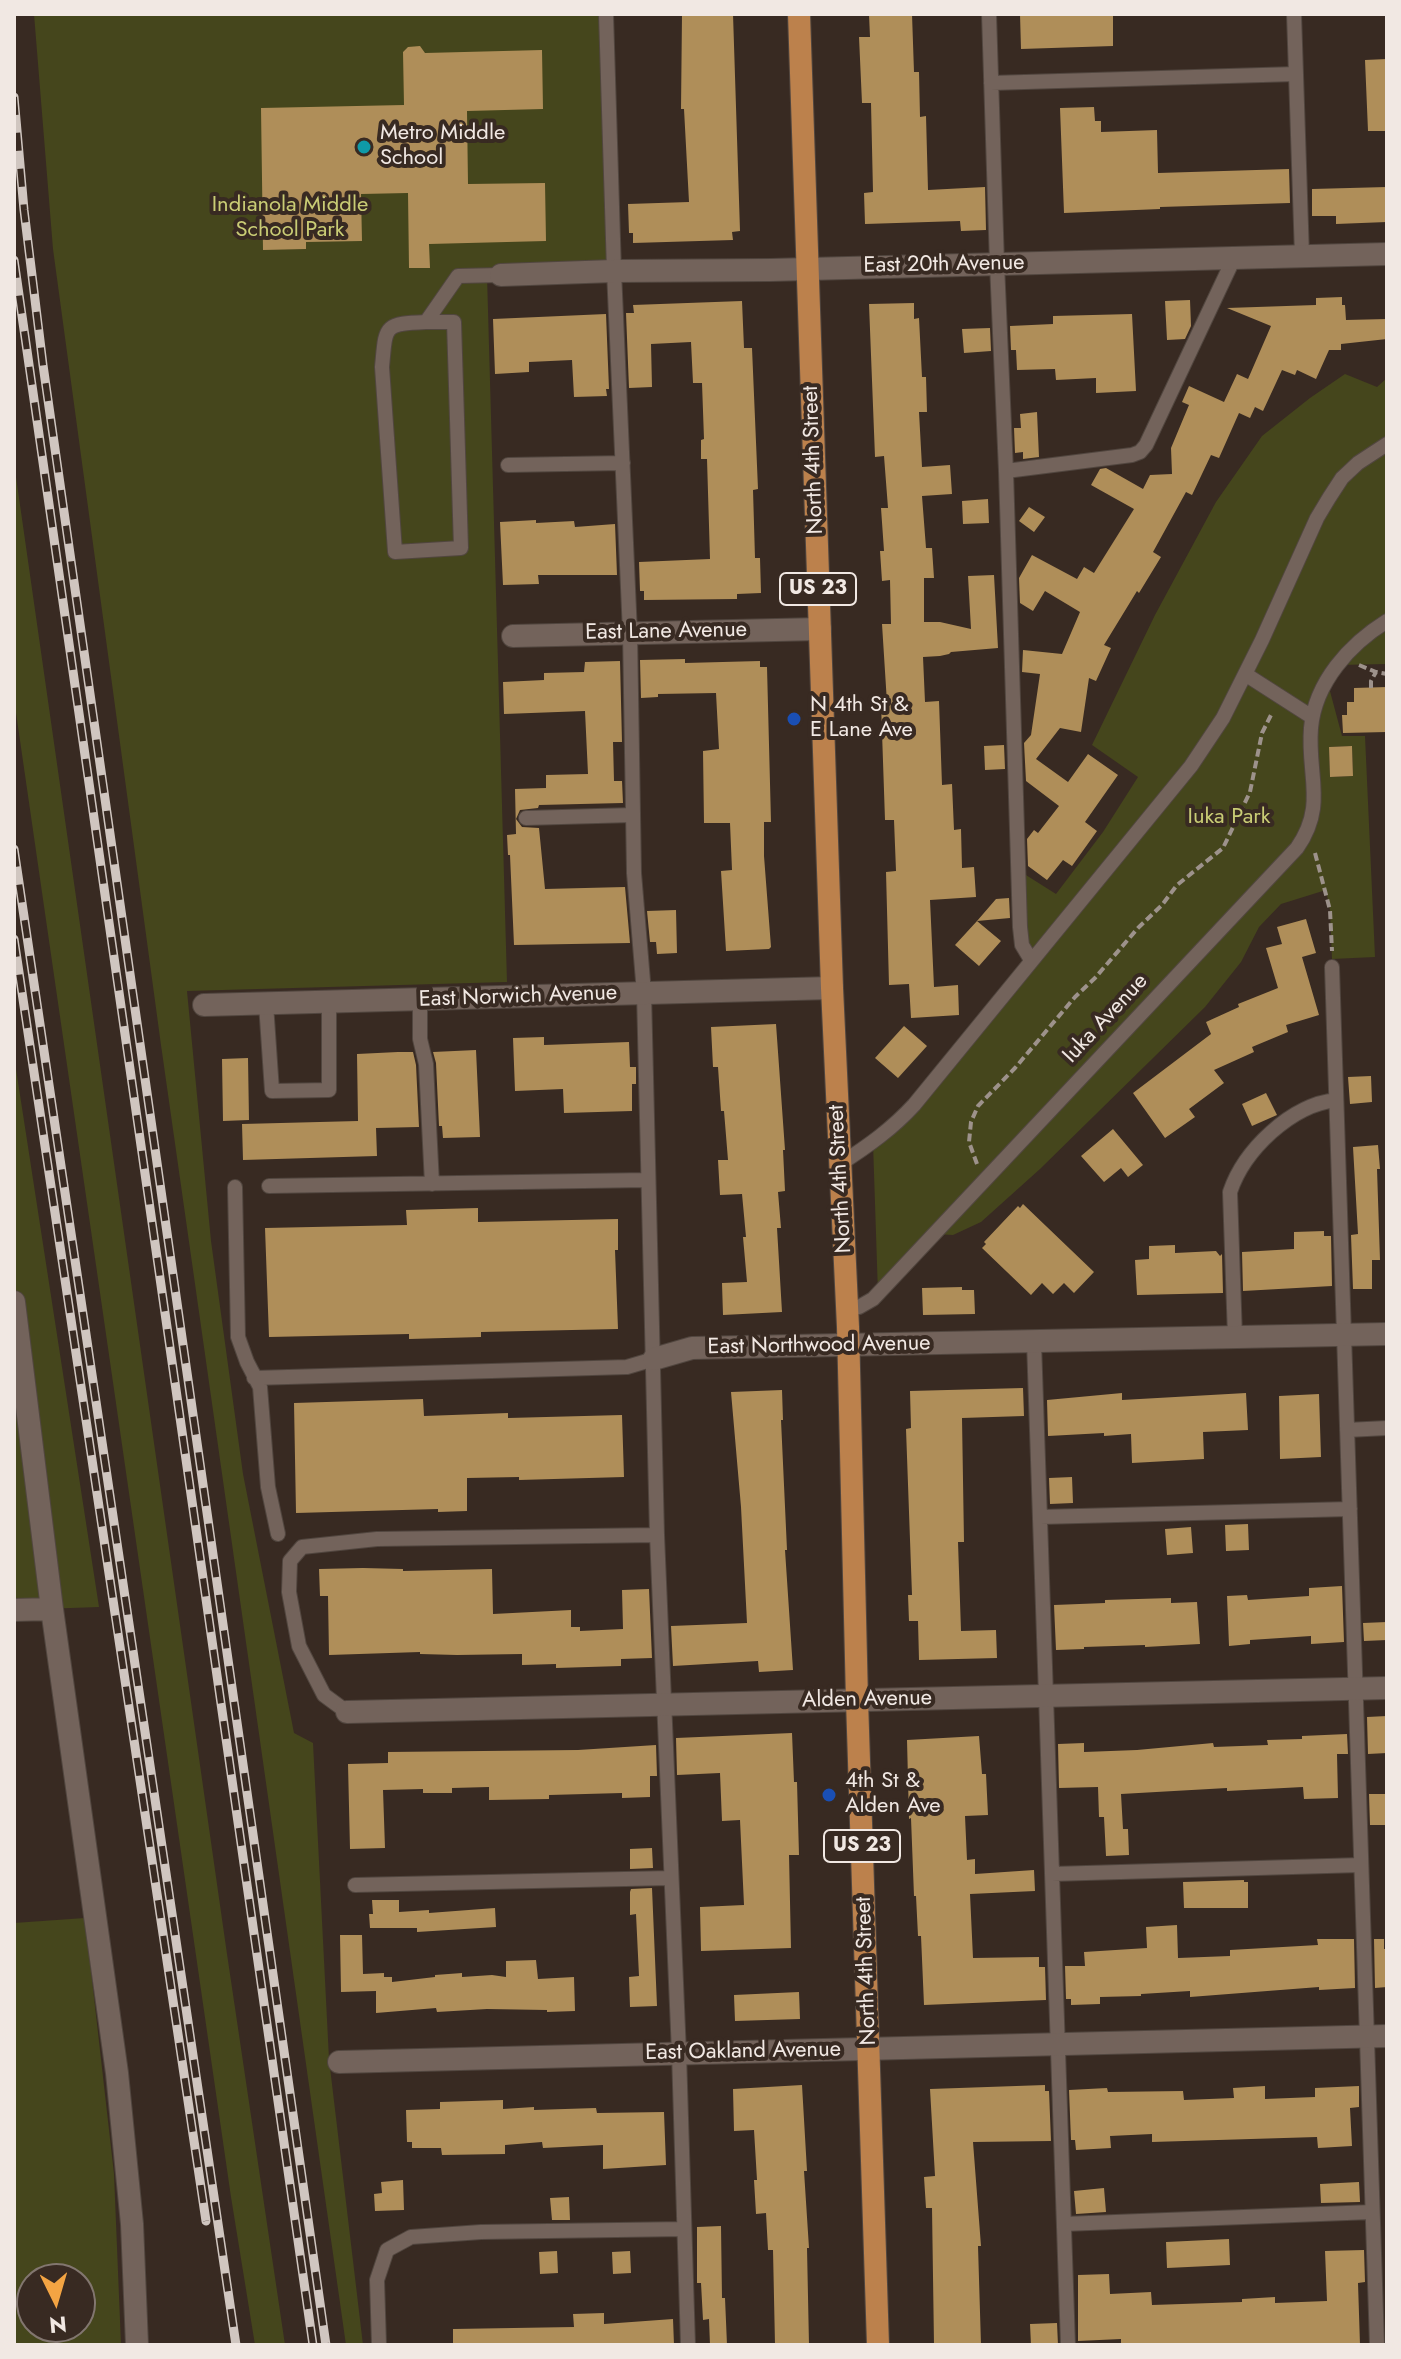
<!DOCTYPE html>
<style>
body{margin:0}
#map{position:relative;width:1401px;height:2359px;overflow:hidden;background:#382a22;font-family:Jost,sans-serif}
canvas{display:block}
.frame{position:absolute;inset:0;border:16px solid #f1e8e3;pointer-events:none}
.north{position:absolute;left:16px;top:2263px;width:80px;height:80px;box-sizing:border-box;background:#382a22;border:2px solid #82766f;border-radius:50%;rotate:175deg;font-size:22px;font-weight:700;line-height:32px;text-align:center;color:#f1e8e3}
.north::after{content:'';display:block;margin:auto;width:28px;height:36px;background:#f3a443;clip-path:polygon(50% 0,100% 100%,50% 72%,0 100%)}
</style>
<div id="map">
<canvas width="1401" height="2359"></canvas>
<div class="frame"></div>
<div class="north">N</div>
</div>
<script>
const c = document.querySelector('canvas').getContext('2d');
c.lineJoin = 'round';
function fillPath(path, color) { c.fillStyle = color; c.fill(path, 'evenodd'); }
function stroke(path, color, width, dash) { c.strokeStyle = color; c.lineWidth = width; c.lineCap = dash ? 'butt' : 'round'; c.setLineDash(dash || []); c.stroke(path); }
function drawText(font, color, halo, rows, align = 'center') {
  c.font = font + ' Jost,sans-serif'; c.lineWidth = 8; c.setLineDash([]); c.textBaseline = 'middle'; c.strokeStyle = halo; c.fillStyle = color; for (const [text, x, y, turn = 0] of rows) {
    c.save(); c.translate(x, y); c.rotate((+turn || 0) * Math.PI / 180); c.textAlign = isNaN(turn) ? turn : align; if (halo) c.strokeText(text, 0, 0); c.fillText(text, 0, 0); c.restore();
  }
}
fillPath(new Path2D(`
 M34,14H604L613,270L487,275L507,982L187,991L211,1241L243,1474L294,1733L313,1743L329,2059L363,2345H346L161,1045L53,249Z
 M1345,374L1377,387L1387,378V664L1337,665L1327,680L1342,736H1365L1375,957L1332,959L1330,910L1326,890L1281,904L1259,927L1241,962L1205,1007L1040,1169L981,1222L953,1235L935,1234L878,1294L873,1143L1031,960L1018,870L1056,894L1103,832L1138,777L1092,745L1155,615L1216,502L1262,436L1310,398ZM1352,746L1353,776L1330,777L1329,747Z
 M14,463L227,1954L285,2345H255L231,2197L14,699Z
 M14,1056L99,1607L14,1610Z
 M85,1918L114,2174L121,2345H14V1923ZM32,2279H80V2327H32Z`), '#45461c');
fillPath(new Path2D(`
 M682,14H733L740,231L732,232L733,240L633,243V233H629L628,204L689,202L684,109H681Z
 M869,14H912L914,72H919L920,117L926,116L928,190L985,187L986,230L961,231L960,221L865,224L864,193L873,192L871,103H862L859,37H870Z
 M1020,14H1113V46L1021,49Z
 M420,46L425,53L542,50L543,109L467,111L468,184L545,183L546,241L429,244L430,268H409L408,193L361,194L362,241L306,242V249L263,250L261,108L404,105L403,52L408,47Z
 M1387,59V131H1368L1365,60Z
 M1094,107L1095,121H1101V132L1157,130L1158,173L1289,169L1290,203L1160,207V209L1064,213L1060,108Z
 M1387,187V222L1336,224V216H1312V189Z
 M1342,297V305H1345L1346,320L1387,319V339L1341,344V350H1329L1316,379L1297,370L1295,375L1282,370L1263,411L1255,407L1250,418L1239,413L1219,458L1211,455L1192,495L1186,492L1153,552L1161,557L1139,593L1137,591L1104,645L1111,648L1096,681L1089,678L1081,732L1060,728L1036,759L1068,782L1088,754L1118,775L1085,822L1097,831L1072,866L1063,860L1047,880L1028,866L1027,839L1034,830L1038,833L1059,806L1026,781L1024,743L1031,735L1040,674L1022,672L1023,650L1062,654L1080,612L1045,591L1033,611L1020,603L1019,578L1032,555L1077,579L1084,567L1094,573L1134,509L1091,485L1100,469L1106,468L1143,489L1150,475L1172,474L1171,448L1189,405L1182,402L1189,386L1224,402L1237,374L1248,379L1271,326L1227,308L1316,305V298Z
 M1190,300L1191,326L1185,339L1167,340L1165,301Z
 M742,301L744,348H752L758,489L753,490L755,558H760L761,593L737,594V599L644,600V591H640L639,562L710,559L707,459H701V440L704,439L702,383H693L691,342L651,344L652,387L629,388L626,313H634L633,305Z
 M914,303V319L919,318L922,377H926L927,412H919L922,467L950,465L952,494L922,496L926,548H932L934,578H924V622H940L971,629L968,576L994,575L998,648L951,652L949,654L940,656L923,657L925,702L939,701L942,785L952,784L954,830L961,829L962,868L974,867L976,897L930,900L934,987L958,985L959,1015L911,1018L909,984L889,985L886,872L896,871L894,820H885L881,703H887L882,624H891L890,580L882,581L880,551H884L881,508H888L884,456L875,457L869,304Z
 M606,314L609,389H606L607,396L574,397L572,360L529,362V372L495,374L493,319Z
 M1132,314L1136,391L1096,393V378L1056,380L1055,369L1017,370L1016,350H1011L1010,326L1053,324V316Z
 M990,328L991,351L964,353L962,329Z
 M1037,412L1039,457L1023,459V452L1015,453L1014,428H1021L1020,414Z
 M988,499L989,523L963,524L962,501Z
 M1029,507L1045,517L1034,532L1019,521Z
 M536,520V523L574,521L575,527L615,524L617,575H538L539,584L503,585L500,522Z
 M685,659V663L760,661V667H767L771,822H764V856L771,947L769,949L726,951L721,871L732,870L730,823H704L703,751L719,749L716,693L658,694V697L641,698L640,660Z
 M620,661L622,742H613L614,781H622L623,803L539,805L538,808L520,810L516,819L522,827L539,828L545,889L625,887L630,943L514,945L510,855H508L507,835L516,834L515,789L546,788V775L588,774L585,711L504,714L503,682L544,680V673L584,672L585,662Z
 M1387,687V732L1343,733L1342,715H1347V702H1354V688Z
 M1004,745L1005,769L985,770L984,746Z
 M1352,746L1353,776L1330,777L1329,747Z
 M1009,898L1010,918L977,921L996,899Z
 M676,910L677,953L657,954L656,942H650L647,911Z
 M1306,919L1316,953L1302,957L1319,1015L1286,1025L1288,1032L1252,1047L1254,1052L1214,1070L1224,1083L1189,1109L1195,1117L1165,1138L1133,1093L1211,1034L1206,1022L1239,1007L1238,1004L1278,988L1266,948L1282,944L1277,927Z
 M977,921L1001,941L979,966L955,945Z
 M776,1024L785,1150H783L785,1191L778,1192L781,1228H777L782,1312L723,1315L722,1283L747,1282L743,1237H746L742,1194L720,1195L718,1160H728L724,1111H721L718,1067H713L711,1027Z
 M904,1026L927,1046L898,1078L875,1058Z
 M544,1037V1045L629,1042L630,1067H636V1084H632V1111L564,1113L563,1089L515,1091L513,1038Z
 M476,1050L480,1137L443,1138L442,1126H439L436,1063L433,1052Z
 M398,1052H413L416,1065L419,1127L376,1128L377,1156L243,1160L242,1124L358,1121L357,1054Z
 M248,1058L249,1120L223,1121L222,1059Z
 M1371,1076L1372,1102L1350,1104L1348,1077Z
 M1266,1093L1277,1115L1252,1126L1242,1104Z
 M1113,1129L1143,1165L1128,1177L1121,1168L1104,1182L1081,1156Z
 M1378,1145L1380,1169H1377L1380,1260H1372V1289H1353L1351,1235L1358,1234L1353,1147Z
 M1023,1204L1094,1272L1074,1293L1064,1283L1053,1294L1042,1283L1031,1295L982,1248L986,1244L984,1242L1018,1206L1020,1208Z
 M478,1208V1222L618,1219V1250H615L618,1329L481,1332V1337L409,1339V1334L269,1337L265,1228L407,1225L406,1210Z
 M1324,1231V1236H1331L1332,1286L1243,1291L1242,1252L1294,1249V1232Z
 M1175,1245V1253L1216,1251L1220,1256L1222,1254L1223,1293L1137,1295L1135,1260L1149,1259V1246Z
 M962,1287V1290H974L975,1314L923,1315L922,1288Z
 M1023,1388L1024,1416L962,1418L964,1542H958L961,1631L996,1630L997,1658L919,1660L918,1621H909L908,1595H912L906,1429L911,1428L910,1391Z
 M782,1390L783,1420H781L787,1550H785L793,1670L759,1672L758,1661L673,1666L671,1626L747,1623L741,1507L731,1392Z
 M1122,1393V1400L1246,1393L1248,1430L1203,1432L1204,1459L1132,1463L1131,1434L1104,1436V1433L1048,1436L1047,1400Z
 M1319,1394L1321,1457L1280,1459L1279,1396Z
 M423,1399L424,1416L508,1413V1418L622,1415L624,1477L519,1480V1477L467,1478V1511L438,1512V1509L296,1513L294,1403Z
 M1072,1477L1073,1503L1050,1504L1049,1478Z
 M1248,1524L1249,1550L1226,1551L1225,1525Z
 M1191,1527L1193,1553L1167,1555L1165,1529Z
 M363,1568L403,1569V1571L492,1569L493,1614L571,1610V1627H580V1631L623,1629L622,1590L649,1589L652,1658L621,1659V1666L556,1668V1664L522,1665V1654L457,1655L420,1654V1652L329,1655L328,1596H320L319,1569Z
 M1342,1586L1344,1642L1311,1644V1636L1250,1640V1644L1229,1646L1227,1596L1247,1595L1248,1600L1309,1596V1588Z
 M1171,1598V1603L1197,1602L1200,1644L1145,1647V1645L1084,1647V1649L1056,1650L1054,1605L1105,1603V1600Z
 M1387,1622V1640L1364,1641L1363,1623Z
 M1387,1716V1753L1368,1754L1367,1717Z
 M792,1733L794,1782H797L799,1855H789L791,1948L701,1951L700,1907L744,1905L740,1820L722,1821L720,1773L677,1775L676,1738Z
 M1347,1734L1348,1754H1337L1338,1798L1304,1799L1303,1787L1227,1791V1788L1121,1794L1123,1829H1128L1129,1855L1106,1856L1104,1817H1099L1098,1787L1059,1788L1058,1744L1084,1743V1752L1137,1750L1213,1743L1214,1747L1268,1745L1267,1740L1302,1739V1736Z
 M979,1736L982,1774H986L988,1815L965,1816L967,1860L975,1859V1874L1034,1870L1035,1891L970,1894L973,1958L1039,1957V1967H1045L1046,2000L924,2005L921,1936H918L916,1896H914L911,1818L909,1819L907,1740Z
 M656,1745L657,1776H650V1797L622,1798V1793L549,1795V1799L489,1800V1787L452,1788V1793H423V1789L383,1790L385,1848L350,1849L348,1764L388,1763V1752L578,1750Z
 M1369,1794H1387V1825H1370Z
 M652,1848L653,1868L630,1869V1849Z
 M1244,1880V1882H1248V1908H1184L1183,1882Z
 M652,1888L657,2006L630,2007L629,1977L639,1976L636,1914L630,1915V1892L631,1889Z
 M372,1900H399V1912L429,1910V1913L495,1908L496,1927L417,1932V1928H370L369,1914H373Z
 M1177,1925L1178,1958L1230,1956V1950L1318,1945L1317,1939H1354L1355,1988L1319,1990V1987L1190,1997V1991L1141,1994V1996L1100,1997V2004L1071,2005V1999H1066L1065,1966H1085L1084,1952L1147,1948L1146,1927Z
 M340,1935H362L363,1974L384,1973V1977H392V1982L435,1977V1975L462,1973V1977L492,1975L506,1977V1961L536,1960L538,1979L574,1977L575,2011L547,2012V2010L487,2009L437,2012L436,2008L376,2013V1991L341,1992Z
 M1374,1939H1384V1949H1387V1987L1375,1988Z
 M799,1992L800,2019L735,2021L734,1995Z
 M802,2085L807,2171H804L809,2248H807L809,2345H775L773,2250H768L766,2213L756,2214L754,2180H757L754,2130L734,2131L733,2089Z
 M1045,2085V2091H1049L1051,2141L973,2142L981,2246H978L981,2345H934L932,2208H926L924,2177L935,2176L930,2089Z
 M1265,2086V2099L1315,2097V2088L1359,2086V2107L1350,2108L1352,2146L1318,2148L1317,2137L1152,2142V2134L1110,2136L1111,2148L1076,2150L1075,2140H1071L1069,2090L1107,2088L1108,2092L1183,2091L1184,2100L1234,2098L1233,2088Z
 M503,2100V2109L534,2107V2110L596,2108L597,2113L664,2112L666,2165L603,2169V2145L543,2148L542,2142L505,2145V2154L442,2155L441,2148H412V2142H407L406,2110L440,2109V2102Z
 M403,2180L404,2210L375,2211L374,2194L382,2193L381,2182Z
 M1359,2182L1360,2202L1321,2203L1320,2184Z
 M1104,2188L1106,2212L1076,2214L1074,2191Z
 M569,2197L570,2220H552L550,2198Z
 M721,2226L722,2298H725L727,2345H710L709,2319L703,2320L701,2283H697V2227Z
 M1229,2239L1230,2265L1167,2268L1166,2242Z
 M1364,2250L1365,2282L1358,2283L1360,2345H1121V2339L1078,2341V2275L1109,2274L1110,2294L1151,2292L1152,2305L1242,2302V2299L1275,2297V2303L1327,2301L1325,2251Z
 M557,2251L558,2273L540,2274L539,2252Z
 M630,2251L631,2273L613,2274L612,2252Z
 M604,2313V2324L673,2319L674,2345H453V2329L574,2327L573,2314Z
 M1057,2323L1058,2345H1031L1030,2324Z`), '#af8e59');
const service = new Path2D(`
 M606,14L614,271L630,633L634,873L644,993L657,1535L679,2053L688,2345
 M989,14L997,264L1006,471L1020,927L1022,945L1031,960
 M1294,14L1302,256
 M991,83L1296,74
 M426,322H454L461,548L395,552L382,367C386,325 383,324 426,322L458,276L501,275
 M508,465L623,463
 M1006,471L1132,455L1140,452L1146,445L1234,258
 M1245,674L1312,717
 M526,818L633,815
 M1332,967L1377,2345
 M420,999V1039L426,1064L432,1184
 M266,1004L272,1091L329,1090V1002
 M840,1164C868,1146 892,1129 914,1105L1191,766L1223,718L1262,640L1317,518L1329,498L1342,478L1358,463L1387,444
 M269,1186L647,1180
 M235,1187L238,1337L247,1362L260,1387L268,1487L278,1534
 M848,1308L859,1307L873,1299L1297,848C1327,805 1307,775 1311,728C1315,682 1350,644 1387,621
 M1235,1337L1230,1192C1244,1150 1291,1105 1336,1100
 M1034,1342L1068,2345
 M254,1378L627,1367L654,1359
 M1347,1430L1387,1428
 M1040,1517L1350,1509
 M347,1712L324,1695L299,1646L289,1592L290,1561L302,1547L377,1539L657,1535
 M1052,1874L1361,1865
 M355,1885L670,1878
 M1064,2224L1372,2212
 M379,2345L377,2280L387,2250L411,2237L481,2232L684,2229`);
const minor = new Path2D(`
 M501,275L614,271L770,270L1387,254
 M513,636L820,629
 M204,1005L832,988
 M14,1302L52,1609L117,2073L132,2224L137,2345
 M654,1359L692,1348L1387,1334
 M14,1610L52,1609
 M347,1712L1387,1688
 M339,2062L1387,2036`);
const primary = new Path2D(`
 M799,14L832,988L848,1327L857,1700L878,2345`);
stroke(service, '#51463f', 16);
stroke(minor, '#51463f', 24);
stroke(primary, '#51463f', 24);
stroke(new Path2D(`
 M1359,665L1376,672L1387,674
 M1371,688V681L1376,672
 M1315,853L1330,910L1332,951
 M977,1164L969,1142L971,1122L978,1106L1015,1068L1075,997L1095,978L1138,928L1162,905L1177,885L1223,848L1250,792L1262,733L1272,713`), '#9d928b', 4, [8, 4]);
stroke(service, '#73635b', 14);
stroke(minor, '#73635b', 22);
stroke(primary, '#bc814c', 22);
const rail = new Path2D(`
 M14,97L24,210L43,365L326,2345
 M14,260L313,2345
 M14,849L236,2345
 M14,939L206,2221`);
stroke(rail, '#d0c6c0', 9);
stroke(rail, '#382a22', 6, [18]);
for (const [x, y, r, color] of [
 [364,147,8,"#0f9aa8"],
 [794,719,8,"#1a4fb4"],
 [829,1795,8,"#1a4fb4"]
]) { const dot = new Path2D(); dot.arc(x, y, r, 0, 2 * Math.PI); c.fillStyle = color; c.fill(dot); stroke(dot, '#382a22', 3); }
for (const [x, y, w] of [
 [818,589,76],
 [862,1846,76]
]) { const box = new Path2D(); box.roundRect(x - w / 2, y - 16, w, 32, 6); c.fillStyle = '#382a22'; c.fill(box); stroke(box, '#f1e8e3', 2); }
drawText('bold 20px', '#f1e8e3', null, [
 ["US 23",818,589],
 ["US 23",862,1846]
]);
drawText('22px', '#f1e8e3', '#382a22', [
 ["Metro Middle",380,134],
 ["School",380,159],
 ["N 4th St &",810,706],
 ["E Lane Ave",810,731],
 ["4th St &",845,1782],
 ["Alden Ave",845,1807]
], 'left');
drawText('22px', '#c9cc75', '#382a22', [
 ["Indianola Middle",290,206],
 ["School Park",290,231],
 ["Iuka Park",1229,818]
]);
drawText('22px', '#f1e8e3', '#382a22', [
 ["East 20th Avenue",944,265,-1],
 ["North 4th Street",814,460,-92],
 ["East Lane Avenue",666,632,-1],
 ["East Norwich Avenue",518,997,-2],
 ["Iuka Avenue",1106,1019,-47],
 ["North 4th Street",841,1179,-93],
 ["East Northwood Avenue",819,1346,-1],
 ["Alden Avenue",867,1700,-1],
 ["North 4th Street",867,1971,-92],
 ["East Oakland Avenue",743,2052,-1]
]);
</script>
